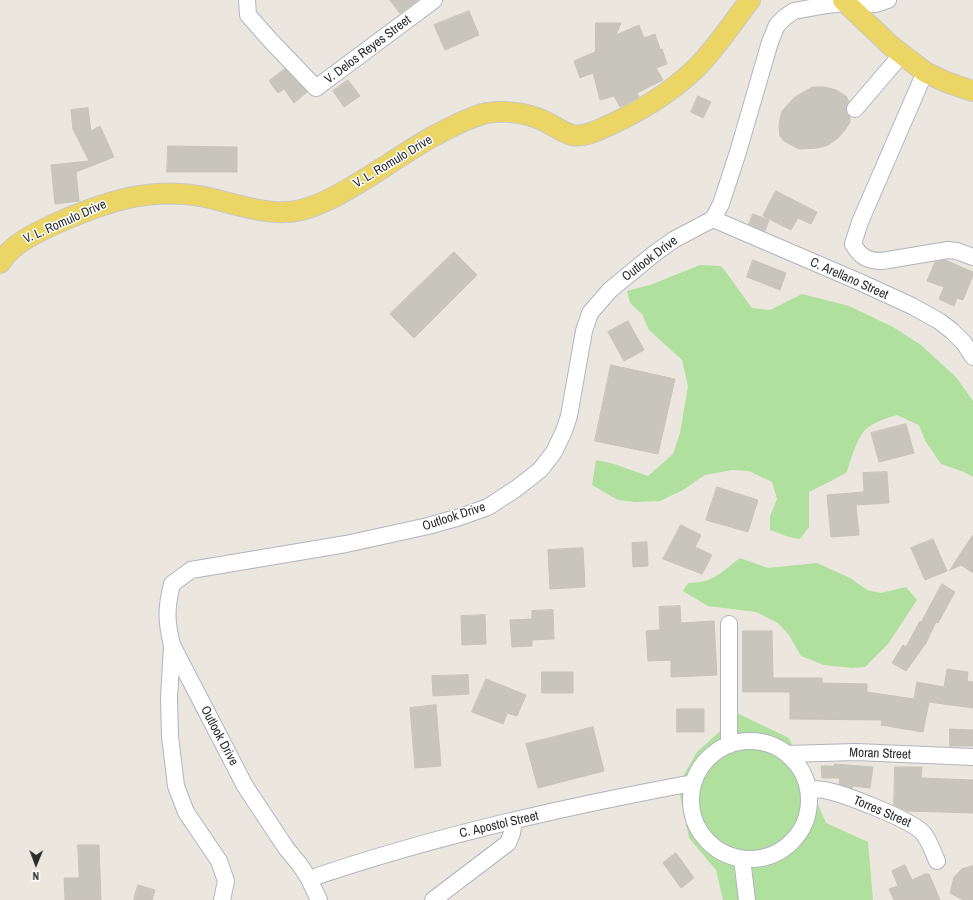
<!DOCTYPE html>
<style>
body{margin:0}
#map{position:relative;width:973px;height:900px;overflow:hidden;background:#ece7de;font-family:"Archivo Narrow",sans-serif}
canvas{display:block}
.north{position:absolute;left:16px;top:844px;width:40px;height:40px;-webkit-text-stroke:3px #fff;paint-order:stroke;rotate:181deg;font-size:11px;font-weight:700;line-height:16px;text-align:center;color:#2b2b2b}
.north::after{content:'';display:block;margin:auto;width:14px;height:18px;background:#2b2b2b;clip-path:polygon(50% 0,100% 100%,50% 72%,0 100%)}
</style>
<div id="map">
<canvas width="973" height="900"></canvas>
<div class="north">N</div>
</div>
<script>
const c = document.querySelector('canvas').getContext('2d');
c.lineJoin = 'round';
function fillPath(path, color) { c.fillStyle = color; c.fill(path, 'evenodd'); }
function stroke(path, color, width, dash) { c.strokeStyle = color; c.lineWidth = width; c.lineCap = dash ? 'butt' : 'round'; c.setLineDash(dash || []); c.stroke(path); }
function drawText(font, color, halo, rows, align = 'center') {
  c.font = font + ' "Archivo Narrow",sans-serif'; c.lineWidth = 3; c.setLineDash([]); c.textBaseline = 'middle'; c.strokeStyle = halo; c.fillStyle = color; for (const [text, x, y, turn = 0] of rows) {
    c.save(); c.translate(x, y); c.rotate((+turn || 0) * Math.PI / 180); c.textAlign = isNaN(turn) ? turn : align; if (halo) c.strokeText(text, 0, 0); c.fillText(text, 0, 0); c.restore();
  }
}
fillPath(new Path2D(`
 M700,265L721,266C732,279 741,294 752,308L770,310L802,294L849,306L893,327L921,345L956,377L973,401V477L964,472L941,464L926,442L919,425L897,415C888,417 873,423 866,429C858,436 850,461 847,472L833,480L809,492V527L800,539L789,537L770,530V516L777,499L772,482L749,471L732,470L705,475L683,490L660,501L635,502L618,500L592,485L596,460L614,464L648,476L673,454L680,433L688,386L682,360L649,330L642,314L630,303L627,291L650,285Z
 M740,558L768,568L817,563L850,578L867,590L881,593L906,587L917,600L888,644L865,667L852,668L824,665L801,656L789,635L778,623L756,612L708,606L683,591L688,583C714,583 721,572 740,558Z
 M739,714L789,738L826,823L868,842L873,900H723L716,870L689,838L678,785L697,752Z`), '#afe09d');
const building = new Path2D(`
 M390,0H418L400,13Z
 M469,11L479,35L445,50L434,25Z
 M596,23H621L616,35L639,25L644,38L655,34L660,49H662L667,64L656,68L663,80L637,93L639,97L620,107L614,96L600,100L593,73L580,78L574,61L595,52Z
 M285,69L307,92L294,103L284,89L278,93L269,81Z
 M348,80L360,96L344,107L333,91Z
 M813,87H825L836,90L846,96L849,102L846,108V113L850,117V122L845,130L838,138L828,145L818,148L799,149L784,141L780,136L779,127L780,119L782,111L795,97Z
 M698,96L711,102L703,118L691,112Z
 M88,108L91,131L100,126L114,157L76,172L79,201L55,204L51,165L89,161L73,129L71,110Z
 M168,146L237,147V172H167Z
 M776,191L817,212L811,224L798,218L791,230L763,216Z
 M753,214L769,220L765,231L749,224Z
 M454,252L477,275L414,338L390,314Z
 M753,260L786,273L780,290L747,277Z
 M945,260L973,272V275L963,300L957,298L954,306L939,299L944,287L927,281L935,262Z
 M628,321L644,350L624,361L608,332Z
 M611,365L675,379L658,454L595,441Z
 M906,424L914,453L879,462L871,433Z
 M887,472L889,503L856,505L859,535L831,537L827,495L864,492L863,473Z
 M717,487L758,500L748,532L706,520Z
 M681,525L701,535L695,547L712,555L702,574L663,559Z
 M973,535V573L961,565L950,570Z
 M933,539L947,571L925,580L911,548Z
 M647,542L648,566L633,567L632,543Z
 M583,548L585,587L550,589L548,550Z
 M942,584L955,592L938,623L936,622L926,643L906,671L892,663L903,645L906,647L920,621L921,622Z
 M680,606L681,623L714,621L717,675L671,677V660L648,661L646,631L660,630L659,607Z
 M553,610L554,639L532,640V646L512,647L510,620L532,619V611Z
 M485,615L486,644L462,645L461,616Z
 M743,631H772L773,678H822V683L867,684V692L914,699L917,682L944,687L947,669L968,672L967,681L973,682V708L929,702L923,732L881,725L882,720L790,719V692H743Z
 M542,672H573V693H542Z
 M468,675L469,694L433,696L432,676Z
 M486,679L526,695L517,716L507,713L503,724L472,712Z
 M436,705L441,766L415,768L410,708Z
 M677,709H704V732H677Z
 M593,727L604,771L538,788L526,744Z
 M950,729L973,730V746H950Z
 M835,764L873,767L870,788L853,786L852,789L839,784L840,778H822L821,766H834Z
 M895,767H922L921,778L973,780V813L907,811L894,805Z
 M78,845H99L101,900H65L64,878H79Z
 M676,853L694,878L681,888L663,863Z
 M905,865L912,880L925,874H929L940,900H894L889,889L898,886L892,871Z
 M973,866V900H963L950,893L954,877L962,869Z
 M138,885L155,890L152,900H134Z`);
fillPath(building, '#c8c5bc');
stroke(building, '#c8c3b8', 1);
const minor = new Path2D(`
 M247,0L248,15L271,41L316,88L434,0
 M925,72L860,222L853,244C860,257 868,261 882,261L948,250L957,251L973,257
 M855,109L902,54
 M713,219L862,283L912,306L939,321L952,331L964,343L973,357
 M729,624V745
 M172,646L169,698L170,736L176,786L186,812L219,861L226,881L222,900
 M691 800a59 59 0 1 1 118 0a59 59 0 1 1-118 0Z
 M787,754L856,752L973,757
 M808,789C813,789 819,789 824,790C842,793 912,820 923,833C929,840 933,852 937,861
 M742,859L747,900
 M309,879C434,836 563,807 693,783
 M319,900L309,879L300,865L286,848L245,786L172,645C166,621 166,608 172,584L191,570L346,544L428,526L460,517L488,507L517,488L540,470L554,452L564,431L569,416L584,331L590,313L610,290L655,253L675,239L713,219L721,204L738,152L770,42L777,25L785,17L794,11L827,5L845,3L876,4L888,0
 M433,900L508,843L512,833L514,821`);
const major = new Path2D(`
 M843,0L890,45L925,72L946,82L973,91
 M0,263C13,243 34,234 55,224C102,203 147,187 200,196C232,202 269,218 301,210C325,204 349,189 370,176C403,155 437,131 474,117C492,109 518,111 537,118C549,122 559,131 572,135C585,138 600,129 612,124C646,108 678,88 703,61C720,42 735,20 750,0`);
stroke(minor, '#b1b3be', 18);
stroke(major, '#c8c8c8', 22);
stroke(minor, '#fff', 16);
stroke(major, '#ebd665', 20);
drawText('13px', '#2b2b2b', '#fff', [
 ["V. Delos Reyes Street",368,50,-37],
 ["V. L. Romulo Drive",393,162,-31],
 ["V. L. Romulo Drive",65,222,-24],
 ["Outlook Drive",650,259,-37],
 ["C. Arellano Street",849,279,24],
 ["Outlook Drive",454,517,-18],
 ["Outlook Drive",219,736,62],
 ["Moran Street",880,754,2],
 ["Torres Street",882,812,23],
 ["C. Apostol Street",499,825,-13]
]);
</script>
